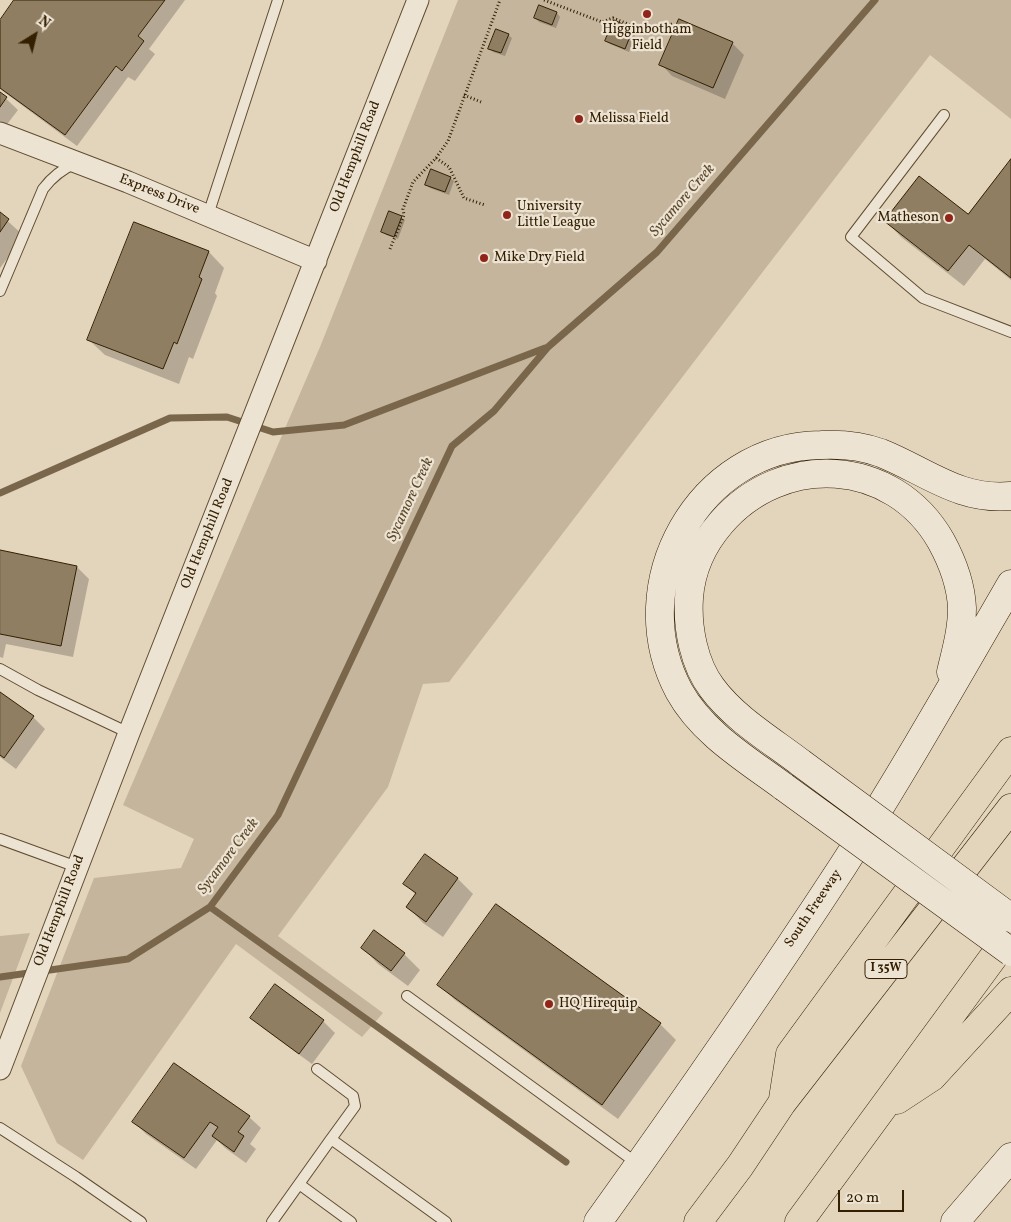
<!DOCTYPE html>
<style>
body{margin:0}
#map{position:relative;width:1011px;height:1222px;overflow:hidden;background:#e3d4bc;font-family:Vollkorn,serif}
canvas{display:block}
.north{position:absolute;left:10px;top:10px;width:50px;height:50px;-webkit-text-stroke:4px #ede3d3;paint-order:stroke;rotate:36deg;font-size:14px;font-weight:700;line-height:20px;text-align:center;color:#342001}
.north::after{content:'';display:block;margin:auto;width:18px;height:22px;background:#342001;clip-path:polygon(50% 0,100% 100%,50% 72%,0 100%)}
.scale{position:absolute;left:838px;top:1190px;width:66px;height:22px;box-sizing:border-box;border:2px solid #342001;border-top:0;padding-left:6px;font-size:15px;line-height:18px;white-space:nowrap;color:#342001;-webkit-text-stroke:4px #ede3d3;paint-order:stroke}
</style>
<div id="map">
<canvas width="1011" height="1222"></canvas>
<div class="north">N</div>
<div class="scale">20 m</div>
</div>
<script>
const c = document.querySelector('canvas').getContext('2d');
c.lineJoin = 'round';
function fillPath(path, color) { c.fillStyle = color; c.fill(path, 'evenodd'); }
function stroke(path, color, width, dash) { c.strokeStyle = color; c.lineWidth = width; c.lineCap = dash ? 'butt' : 'round'; c.setLineDash(dash || []); c.stroke(path); }
function drawText(font, color, halo, rows, align = 'center') {
  c.font = font + ' Vollkorn,serif'; c.lineWidth = 4.5; c.setLineDash([]); c.textBaseline = 'middle'; c.strokeStyle = halo; c.fillStyle = color; for (const [text, x, y, turn = 0] of rows) {
    c.save(); c.translate(x, y); c.rotate((+turn || 0) * Math.PI / 180); c.textAlign = isNaN(turn) ? turn : align; if (halo) c.strokeText(text, 0, 0); c.fillText(text, 0, 0); c.restore();
  }
}
fillPath(new Path2D(`
 M458,0H1011V119L930,55L768,265L449,682L423,684L388,787L278,936L383,1013L362,1037L236,944L83,1160L57,1143L21,1066L94,878L181,868L194,839L123,805L320,347Z
 M30,933L0,1013V936Z`), '#c5b59c');
fillPath(new Path2D(`
 M16,0H185L149,49L155,54L135,81L128,77L77,146L0,89V22Z
 M557,13L560,17L556,28L539,22L535,18Z
 M679,20L732,43L744,55L725,99L672,76L661,64Z
 M633,30L636,33L629,52L610,44L606,41Z
 M508,35L512,38L505,56L493,52L490,48Z
 M0,93L18,110L5,127L0,123Z
 M1011,161V280L985,259L964,286L901,237L886,221L968,216Z
 M450,178L454,181L449,195L430,188L427,185Z
 M0,214L24,236L0,268Z
 M401,217L405,220L398,239L386,235L382,231Z
 M134,223L209,252L224,268L215,293L217,296L193,359L189,357L179,384L105,355L89,340Z
 M0,552L77,567L89,579L73,657L6,644L3,658L0,657Z
 M0,693L33,717L45,729L16,769L0,757Z
 M457,878L473,894L443,937L423,923L408,907L416,895L405,884Z
 M363,948L404,954L420,970L408,986L378,964Z
 M439,985L660,1024L676,1040L618,1119L455,1000Z
 M252,1018L323,1021L335,1033L312,1064L264,1029Z
 M249,1117L261,1128L250,1144L256,1149L246,1163L225,1148L217,1140L196,1169L146,1134L134,1122Z`), '#0003');
stroke(new Path2D(`
 M0,493L170,418L227,417L273,432L344,425L545,348
 M210,907L566,1162
 M0,977L128,959L210,907L278,815L452,446L494,411L548,347L657,252L875,0`), '#7a674b', 7);
const building = new Path2D(`
 M14,0H165L138,36L144,41L122,71L116,66L65,135L0,88V20Z
 M539,5L557,12L552,25L534,18Z
 M679,19L733,42L713,88L659,65Z
 M614,20L633,29L625,49L605,41Z
 M496,29L509,34L501,53L488,49Z
 M0,92L7,97L0,107Z
 M1011,159V278L969,245L948,271L884,221L919,176L968,214Z
 M431,169L451,177L445,192L425,185Z
 M389,211L402,216L394,237L381,232Z
 M0,212L9,219L0,232Z
 M134,222L209,251L199,277L202,279L177,344L174,342L163,369L87,340Z
 M0,550L77,566L61,646L0,634Z
 M0,692L34,716L4,758L0,755Z
 M425,854L458,878L426,922L406,907L416,893L403,884Z
 M496,904L661,1023L602,1105L437,985Z
 M374,930L405,953L391,971L361,948Z
 M275,984L324,1020L299,1054L250,1018Z
 M174,1063L250,1116L238,1132L244,1136L234,1152L212,1136L218,1127L210,1122L184,1158L132,1122Z`);
fillPath(building, '#8f7e62');
stroke(building, '#342001', 1);
const lane = new Path2D(`
 M944,115L851,237L923,298L1011,332
 M208,215L278,0
 M0,291L43,189C52,177 62,169 76,163
 M0,669L38,690L129,733
 M0,839L77,867
 M407,996L638,1164
 M317,1069L353,1096L355,1106L331,1139
 M0,1128L76,1177L141,1222
 M299,1184L351,1222
 M272,1222L331,1139L446,1222`);
const street = new Path2D(`
 M0,133L128,182L316,261
 M0,1069L129,733L418,0`);
const secondary = new Path2D(`
 M801,763C771,740 735,719 712,688C694,664 687,628 689,598C691,570 702,545 721,523C782,452 893,457 941,541C952,561 961,585 962,608C962,630 956,651 951,672
 M784,787C746,759 702,733 679,691C622,584 699,446 821,445C841,444 862,446 881,453C926,471 959,501 1011,496
 M598,1222C682,1105 764,987 843,866C902,774 956,679 1011,584
 M955,1222L1011,1157`);
const highway = new Path2D(`
 M783,1099L790,1054L1011,751
 M897,1100L932,1077L1011,991
 M698,1222L740,1166L782,1103L1011,808
 M799,1222L1011,933`);
stroke(lane, '#604d30', 12);
stroke(street, '#604d30', 23);
stroke(secondary, '#342001', 29);
stroke(highway, '#342001', 29);
stroke(new Path2D(`
 M544,0L602,22L613,18L650,33L672,24
 M464,95L481,102
 M436,158L449,167L464,198L485,205
 M390,249L404,215L403,209L413,182L436,158L448,141L500,0`), '#342001', 3, [1, 2.5]);
stroke(lane, '#ede3d3', 10);
stroke(street, '#ede3d3', 21);
stroke(secondary, '#ede3d3', 28);
stroke(highway, '#e3d4bc', 28);
const secondaryBridge = new Path2D(`
 M801,763L1011,918
 M784,787L1011,952`);
stroke(secondaryBridge, '#342001', 29, []);
stroke(secondaryBridge, '#ede3d3', 28);
for (const [x, y, r, color] of [
 [647,14,5,"#8f2418"],
 [579,119,5,"#8f2418"],
 [507,215,5,"#8f2418"],
 [949,218,5,"#8f2418"],
 [484,258,5,"#8f2418"],
 [549,1004,5,"#8f2418"]
]) { const dot = new Path2D(); dot.arc(x, y, r, 0, 2 * Math.PI); c.fillStyle = color; c.fill(dot); stroke(dot, '#ede3d3', 2); }
for (const [x, y, w] of [
 [886,969,42]
]) { const box = new Path2D(); box.roundRect(x - w / 2, y - 9.5, w, 19, 4); c.fillStyle = '#ede3d3'; c.fill(box); stroke(box, '#342001', 1); }
drawText('bold 12px', '#342001', null, [
 ["I 35W",886,969]
]);
drawText('14px', '#342001', '#ede3d3', [
 ["Higginbotham",647,30,"center"],
 ["Field",647,46,"center"],
 ["Melissa Field",589,119],
 ["University",517,207],
 ["Little League",517,223],
 ["Matheson",939,218,"right"],
 ["Mike Dry Field",494,258],
 ["HQ Hirequip",559,1004]
], 'left');
drawText('14px', '#342001', '#ede3d3', [
 ["Old Hemphill Road",356,157,-69],
 ["Express Drive",159,195,22],
 ["Old Hemphill Road",208,534,-68],
 ["South Freeway",814,909,-56],
 ["Old Hemphill Road",60,911,-69]
]);
drawText('italic 15px', '#5d4a2c', '#ede3d3', [
 ["Sycamore Creek",683,201,-49],
 ["Sycamore Creek",411,500,-65],
 ["Sycamore Creek",229,857,-53]
]);
</script>
